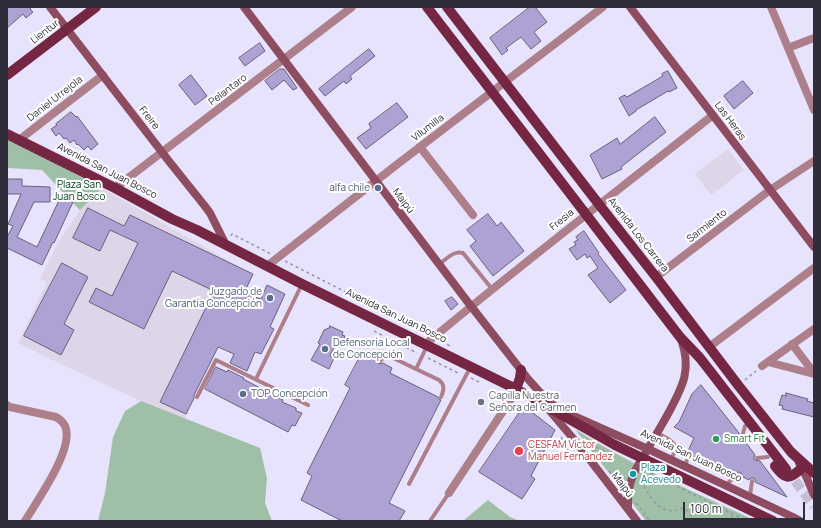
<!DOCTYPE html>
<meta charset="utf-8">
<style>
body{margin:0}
#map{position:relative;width:821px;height:528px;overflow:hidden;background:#e8e3fc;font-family:Manrope,sans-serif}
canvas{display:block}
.frame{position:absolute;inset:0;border:8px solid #2f2d39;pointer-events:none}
.scale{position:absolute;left:683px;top:502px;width:122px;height:18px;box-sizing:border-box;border:2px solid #2f2d39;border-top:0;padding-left:5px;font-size:12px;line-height:14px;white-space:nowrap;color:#2f2d39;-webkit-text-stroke:3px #fff;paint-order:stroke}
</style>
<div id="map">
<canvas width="821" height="528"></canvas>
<div class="frame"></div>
<div class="scale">100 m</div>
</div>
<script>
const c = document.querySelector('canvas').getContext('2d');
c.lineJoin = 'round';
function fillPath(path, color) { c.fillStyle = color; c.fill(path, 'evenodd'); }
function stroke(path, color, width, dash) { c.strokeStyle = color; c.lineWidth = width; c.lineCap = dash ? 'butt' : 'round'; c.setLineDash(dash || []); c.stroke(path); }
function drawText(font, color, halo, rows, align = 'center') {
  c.font = font + ' Manrope,sans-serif'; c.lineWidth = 4; c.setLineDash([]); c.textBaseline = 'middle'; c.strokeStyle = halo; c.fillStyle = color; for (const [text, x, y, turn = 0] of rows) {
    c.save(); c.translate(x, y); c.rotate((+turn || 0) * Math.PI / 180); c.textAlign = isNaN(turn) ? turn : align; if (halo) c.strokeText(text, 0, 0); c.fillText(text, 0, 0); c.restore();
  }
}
fillPath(new Path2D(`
 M728,149L744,170L711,195L695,174Z
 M102,188L253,275L183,423L141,401L67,367L18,343L47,282L40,279L59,241L80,210Z`), '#dfd5e8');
fillPath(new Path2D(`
 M7,136L77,175L102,188L80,210L68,198L42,170L7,168Z
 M141,401L260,448L267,478L265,503L272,521H98L105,493L113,437L125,411Z
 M575,429C632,466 695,492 756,521H646Z
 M488,500L510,517L519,521H463Z`), '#9fc0a6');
const building = new Path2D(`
 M7,7H32L30,9L33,12L26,18L23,14L7,28Z
 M530,7H535L547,22L534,32L541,41L531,49L521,37L506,48L508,50L502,55L490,38Z
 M260,43L265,51L245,66L239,58Z
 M369,49L375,56L350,76L352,79L346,84L344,81L325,96L319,89Z
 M280,69H284L297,88L293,90L284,80L272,90L265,81Z
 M668,71L677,88L669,92L668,91L636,110V111L629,116L619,98L625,95L627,97L663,76L662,74Z
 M191,75L207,96L195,105L179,85Z
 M743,81L753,93L734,109L724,96Z
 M397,103L408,117L366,149L357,138L371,128L369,124Z
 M71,112L76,117L77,116L98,144L91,150L88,146L84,150L78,144L77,145L74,140L70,143L66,138L64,139L59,133L56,136L51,129L57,125L56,124Z
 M655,117L666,132L621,167L622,169L602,179L590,155L617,138L620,144Z
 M7,179H22V186L50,187V202H34L17,237L37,247L61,196L73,202L54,243L53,242L42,265L7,248V237L13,226L8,224L21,194H7Z
 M88,208L124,226L130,215L253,274L244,293L261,299L267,285L285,294L270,327L274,329L261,354L255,352L247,371L230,363L234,354L218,347L194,395V398L186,414L160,402L214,291L172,271L144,329L89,302L96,288L112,296L138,243L110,230L100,251L73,238Z
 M488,214L497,226L501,222L524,251L493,276L470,246L476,241L467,230Z
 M584,231L599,253L598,254L626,290L610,303L588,275L598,268L590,256L587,258L585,254L577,260L569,249L576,245L574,242L578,240L576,237Z
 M62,263L88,277L64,324L74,330L61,355L24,336Z
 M452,297L458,304L451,310L445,301Z
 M330,326L343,332L342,335L345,336L341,346L336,343L330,356L334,358L329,369L311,360L320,344L318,343L324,330L329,328Z
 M362,353L377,360V362L379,364L383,363L392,368L390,373L438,397L439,399L441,400L389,503L405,511L399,521H342L301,500L312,476L307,473L350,388L345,385Z
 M216,367L227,372L228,370L244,378L243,379L247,381L283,400L282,402L296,408V411L302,413L295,426L292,425L288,432L205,389Z
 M701,385L739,433V439L741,440H744L755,455L754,458V460L760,461L787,497L755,482V480L754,478H751L749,480L741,476V473L739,472L734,473L692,456V452L688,451L694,438L674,427L679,422L692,394Z
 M786,393L808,399L807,401L814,403V417L782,409L783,406L779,405L782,395L786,396Z
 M524,406L555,430L531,476L535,479L522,499L479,472Z`);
fillPath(building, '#aea2d4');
stroke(building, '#67617c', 1);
stroke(new Path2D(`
 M786,469L814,506`), '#c3bfd5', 10, [10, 5]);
stroke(new Path2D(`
 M231,236L232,234L271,254
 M285,261L426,333
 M374,331L417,353
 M442,341L450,346
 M428,358L460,374
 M471,378L479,382
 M745,380L756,371
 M561,437L569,452L575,461L579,458
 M592,451L595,447H596L609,453
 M645,470L747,521
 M609,471L622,486
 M641,481C648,493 656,511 673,511C677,511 680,508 685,508L695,521
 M636,503L650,521
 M719,521L732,516V521`), '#9894a7', 1.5, [3, 3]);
stroke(new Path2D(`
 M439,264C447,259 454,250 463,253L492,289
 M380,361L384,357H391L439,380C445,385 444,390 441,397
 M416,369L427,346
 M256,379L302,284
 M197,397L216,360L308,405
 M658,433C673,443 680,441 671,460
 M742,437L745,426
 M757,458L768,457
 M685,466L689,454
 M409,484L471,366
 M725,485L738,475
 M750,496L752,481
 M430,521L449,493`), '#ad7f8b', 4);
stroke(new Path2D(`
 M771,7L814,110
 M788,48L814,38
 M19,140L103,75
 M420,147L473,215
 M656,277L770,190L814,161
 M792,344L814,373
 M709,347L814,268
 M768,362L814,374
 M762,366L814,329
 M7,405L10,407L56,417C61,420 65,423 66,429C72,452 37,501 25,521
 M449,493L513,396L516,389`), '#ad7f8b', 8);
stroke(new Path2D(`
 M115,188L352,7
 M267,266L395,166L603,7
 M427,345L430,340L434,337C525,261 620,189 713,115`), '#ad7f8b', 8);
stroke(new Path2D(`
 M50,7L168,160L204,205L210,213L226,245
 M244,7L467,301L528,379L545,398L557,408
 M630,7L814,247
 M549,410L577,443L637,521
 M567,413L648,449L793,517L800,521
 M799,463L806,476L814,495
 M628,509C628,498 628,486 633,476C636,467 642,459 646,452C654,438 662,425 669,412C683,386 692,369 681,339`), '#8d4c5f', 8);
stroke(new Path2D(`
 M427,7L680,337L700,358L786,469
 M447,7L594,198L656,277L738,385L791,452L814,473
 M7,75L96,7
 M7,134L115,188L172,219L197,230L302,284L516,389L615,445L773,521
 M516,389L520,378L521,370
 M775,466C786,480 788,480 802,468`), '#742642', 10);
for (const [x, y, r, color] of [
 [378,188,4,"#5c6f8a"],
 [270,298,4,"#5c6f8a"],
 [325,349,4,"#5c6f8a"],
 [243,394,4,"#5c6f8a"],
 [481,402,4,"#6b7280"],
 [716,439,4,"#2e9e5b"],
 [519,451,5,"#e0444e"],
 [633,474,4,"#0f9aa8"]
]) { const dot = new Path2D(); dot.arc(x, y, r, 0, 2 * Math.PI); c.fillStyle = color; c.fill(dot); stroke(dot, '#fff', 1.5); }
drawText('10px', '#2f2d39', '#fff', [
 ["Lientur",45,32,-37],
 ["Pelantaro",228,90,-37],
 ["Daniel Urrejola",55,99,-38],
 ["Freire",149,118,52],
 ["Las Heras",730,121,53],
 ["Vilumilla",428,128,-37],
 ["Avenida San Juan Bosco",107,171,27],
 ["Maipú",403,201,53],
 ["Fresia",562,220,-39],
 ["Sarmiento",707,226,-38],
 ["Avenida Los Carrera",638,235,52],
 ["Avenida San Juan Bosco",396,316,26],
 ["Avenida San Juan Bosco",691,456,25],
 ["Maipú",622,485,52]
]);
drawText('10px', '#003b19', '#fff', [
 ["Plaza San",79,185],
 ["Juan Bosco",79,197]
]);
drawText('10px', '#4e5e75', '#fff', [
 ["alfa chile",370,188],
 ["Juzgado de",262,292],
 ["Garantía Concepción",262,304],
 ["Defensoría Local",333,343,"left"],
 ["de Concepción",333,355,"left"],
 ["TOP Concepción",251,394,"left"]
], 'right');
drawText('10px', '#5b616d', '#fff', [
 ["Capilla Nuestra",489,396],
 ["Señora del Carmen",489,408]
], 'left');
drawText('10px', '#27864d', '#fff', [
 ["Smart Fit",724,439]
], 'left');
drawText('10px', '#be3a42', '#fff', [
 ["CESFAM Víctor",528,445],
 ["Manuel Fernández",528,457]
], 'left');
drawText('10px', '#0d838f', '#fff', [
 ["Plaza",641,468],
 ["Acevedo",641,480]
], 'left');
</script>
